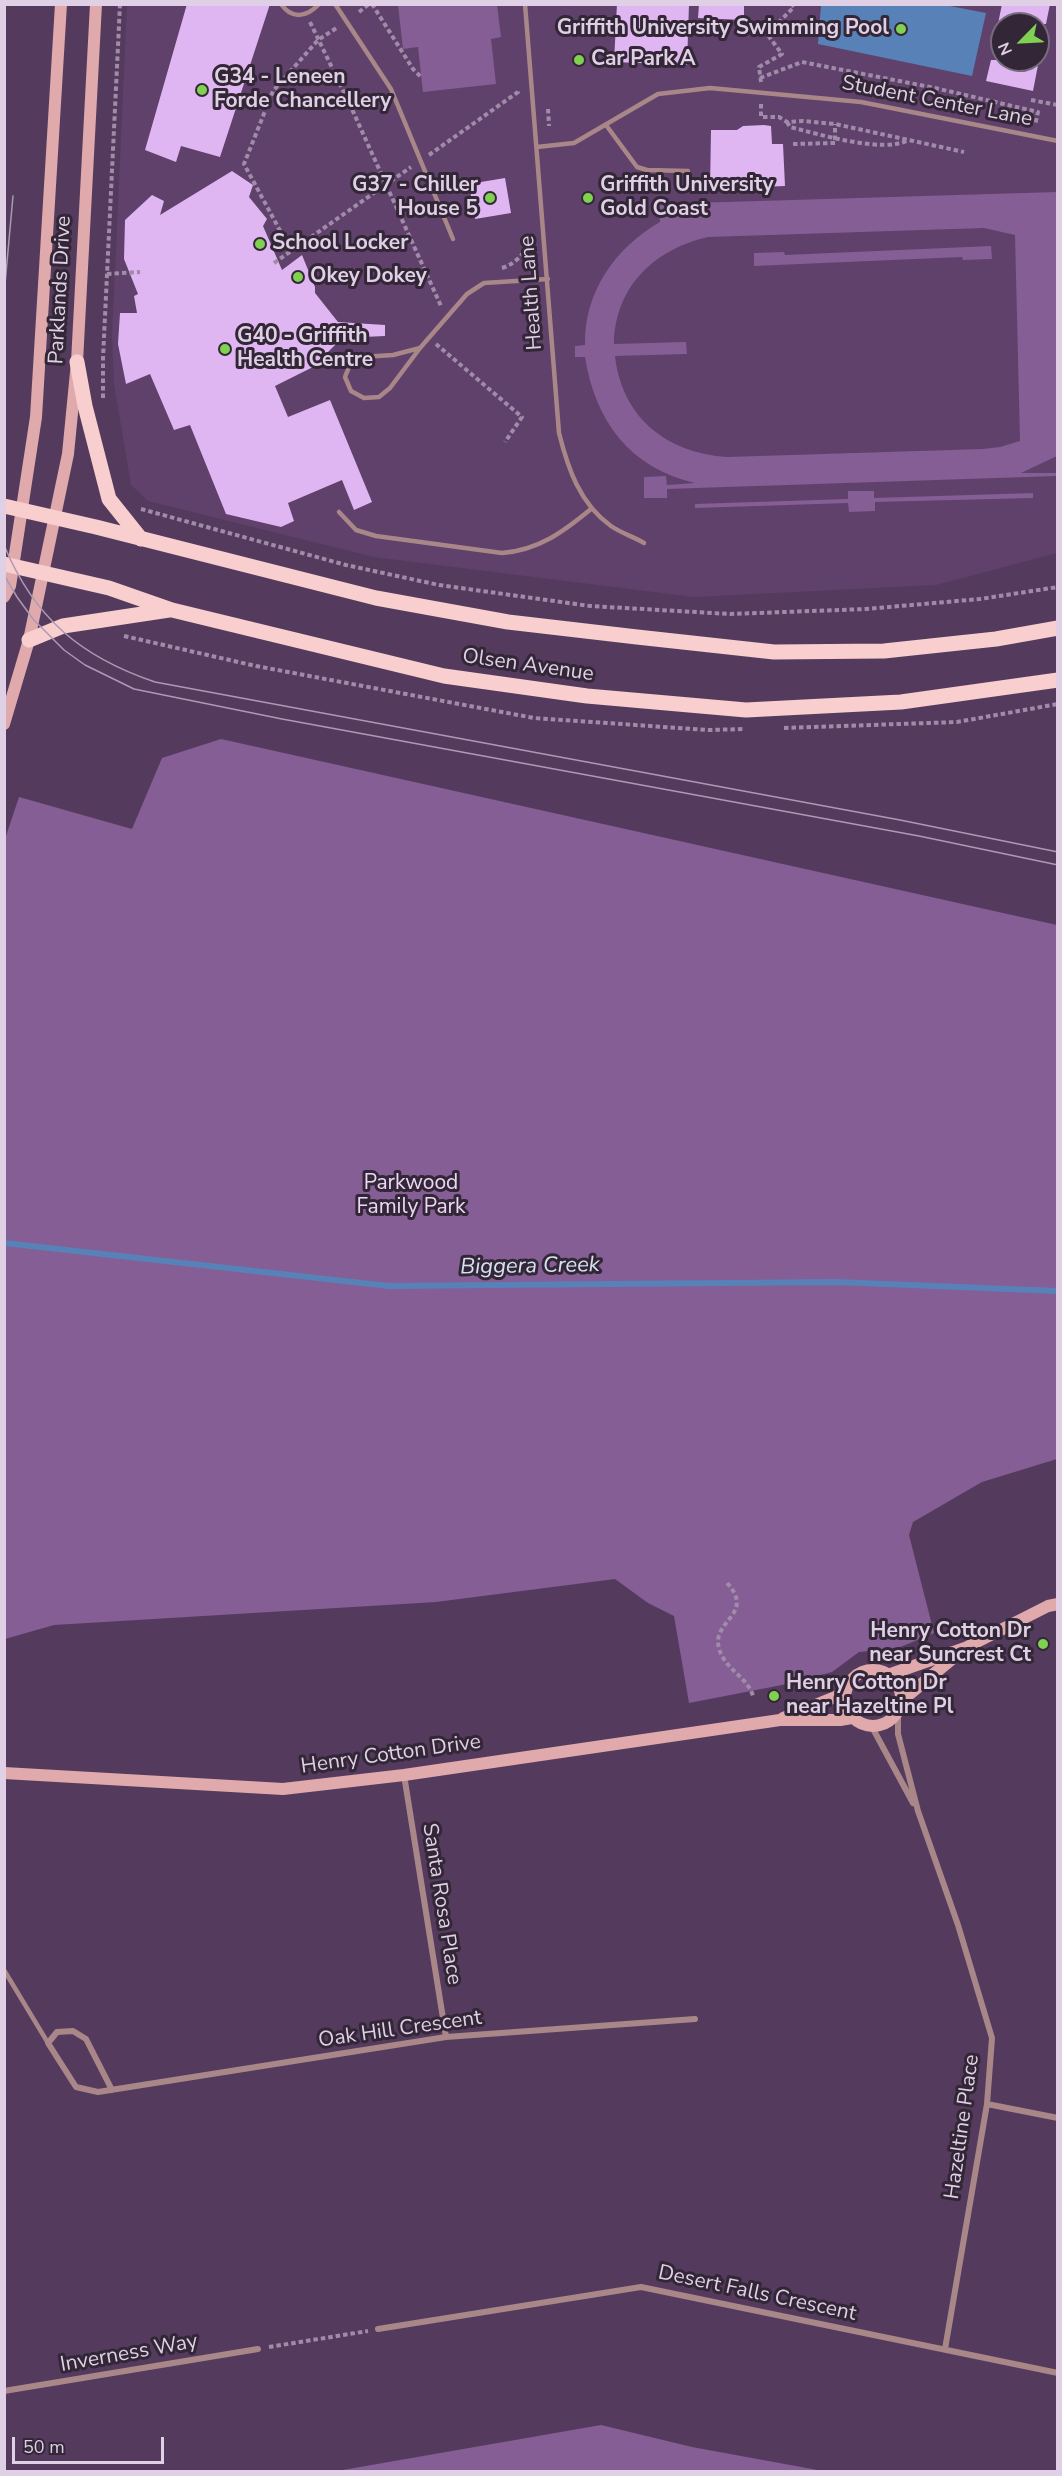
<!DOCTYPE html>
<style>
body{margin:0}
#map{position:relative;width:1062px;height:2476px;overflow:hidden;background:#543b5e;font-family:"Nunito Sans",sans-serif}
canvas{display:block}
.frame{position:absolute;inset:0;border:6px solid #dfd0e5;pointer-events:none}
.north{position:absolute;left:990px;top:12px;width:60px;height:60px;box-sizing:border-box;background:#332737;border:2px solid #786b7d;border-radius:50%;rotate:246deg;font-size:16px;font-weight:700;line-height:24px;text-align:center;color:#dfd0e5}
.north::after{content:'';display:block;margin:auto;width:21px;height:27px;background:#80d051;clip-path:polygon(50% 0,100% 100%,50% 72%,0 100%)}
.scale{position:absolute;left:12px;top:2437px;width:152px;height:27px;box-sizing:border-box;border:3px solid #dfd0e5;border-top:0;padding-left:8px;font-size:18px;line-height:21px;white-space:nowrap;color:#dfd0e5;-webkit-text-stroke:4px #332737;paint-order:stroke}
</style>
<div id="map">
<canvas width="1062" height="2476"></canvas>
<div class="frame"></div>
<div class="north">N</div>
<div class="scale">50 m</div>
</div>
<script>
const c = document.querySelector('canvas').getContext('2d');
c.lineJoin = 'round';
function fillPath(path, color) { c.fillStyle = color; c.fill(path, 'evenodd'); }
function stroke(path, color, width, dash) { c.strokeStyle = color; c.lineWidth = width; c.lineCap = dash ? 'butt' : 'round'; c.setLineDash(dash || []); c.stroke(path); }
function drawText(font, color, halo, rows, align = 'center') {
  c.font = font + ' "Nunito Sans",sans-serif'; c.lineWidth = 6; c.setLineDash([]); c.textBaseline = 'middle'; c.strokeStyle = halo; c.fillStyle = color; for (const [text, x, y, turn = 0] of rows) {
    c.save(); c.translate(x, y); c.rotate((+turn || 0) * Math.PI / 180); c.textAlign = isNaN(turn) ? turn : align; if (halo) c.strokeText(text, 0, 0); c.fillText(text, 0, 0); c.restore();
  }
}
fillPath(new Path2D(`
 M127,5H1057V553L936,585L694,597L374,557L148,501L131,485L114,384L112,336ZM1002,24H1038V60H1002Z`), '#5f416b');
fillPath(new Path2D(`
 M398,5H497L501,37L491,39L496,84L423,92L418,47L403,49Z
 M1057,192V456L1021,473H1057V476L667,489V498H644V477L666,476L667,485L695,483C630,468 595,421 585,357H575V346L585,345C584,292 615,248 660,222L659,204ZM984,228L1015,235L1020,441L1000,447L983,449L727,457C667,453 622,418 615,356L687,354L686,342L614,344C615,286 655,249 708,237Z
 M991,246L992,259L963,260L962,257L754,266V253L784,252L785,255Z
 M848,491H874V498L1033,493V498L875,502V511L849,512L848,503L695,508V504L848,499Z
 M221,739L1057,925V1459L982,1482L913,1522L909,1535L934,1633L898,1648L859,1652L832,1672L787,1684L689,1703L674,1616L648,1603L615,1579L436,1602L54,1625L5,1639V839L19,797L132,829L162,758Z
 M601,2425L692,2447L823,2471H337Z`), '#845e94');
fillPath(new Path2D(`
 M821,5H945L986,13L972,76L818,44Z`), '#5881b7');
stroke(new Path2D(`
 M4,1243L389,1286L836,1282L1058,1291`), '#5881b7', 6);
fillPath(new Path2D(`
 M187,4H270L220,157L181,146L176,162L145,150Z
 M617,4H689L687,65L614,62Z
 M699,4H744V20L698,18Z
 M1002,4H1050L1046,24H998Z
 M991,60H1039L1033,91L986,81Z
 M764,125L771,126L772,144H783L785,186L710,189L711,130H737L743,126Z
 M232,171L253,185L249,197L267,219L263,226L282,270L302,255L315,287V293L338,322L385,325V336L342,338L313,367L275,386L288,417L330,400L372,502L354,510L342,480L288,503L294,521L281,527L226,514L190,425L174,430L150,374L126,384L118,344L120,313H137L134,296L138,294L124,259L125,220L152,195L164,201L160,215Z
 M505,178L511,213L475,219L469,184Z`), '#e0b6f2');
stroke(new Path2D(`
 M372,4L413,69L422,78
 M359,12L369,4
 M310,22L351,107L441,306
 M760,78L802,62L935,88L1038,112L1035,125
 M761,82L759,67L782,54L767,34L794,7L792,4
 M1031,100L1058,105
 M761,104V117H779L787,122L803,121L835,124L964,152
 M548,109L549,126
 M787,122L790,127C818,134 884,154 908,140
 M793,144L835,143V124
 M429,155L518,92V89
 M291,251L244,164L273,91L318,40L338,27
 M274,263L411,167
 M502,268C517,263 525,253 531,238
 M107,274L140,272
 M436,344L522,417L505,442
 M103,398V358L120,4
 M4,449H6
 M141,509L346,565L439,585L590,606L730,614L866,609L980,599L1058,587
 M124,636L256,666L534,718L708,730L744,729
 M784,728L957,722L1058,704
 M727,1583C756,1614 711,1621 719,1648C724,1669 747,1676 753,1696
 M269,2347L368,2331`), '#a08ca8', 4, [4.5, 3]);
stroke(new Path2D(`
 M281,4C292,20 307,17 319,4
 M335,4L391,89L453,239
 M525,4L559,433C568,469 580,504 611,526C621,533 634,537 644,543
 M606,125L637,167L647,170L688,171
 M537,147L574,143L658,94L710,88L861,102L1058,141
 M420,348L393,355L362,357L351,362L345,377L351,391L364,398L379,397L390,388L420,348L467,294L484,283L548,279
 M339,512L356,530L376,536L502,553C539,550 563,532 591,509
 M4,1970L48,2043`), '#a98788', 4.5);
stroke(new Path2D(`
 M898,1711V1734L918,1811L958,1925L992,2038L987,2104L945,2349
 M872,1727L913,1803
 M404,1775L446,2037
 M112,2090L86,2039L73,2031L57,2032L48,2043L76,2087L98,2092L446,2037L695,2019
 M987,2104L1058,2118
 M378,2329L641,2287L1058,2373
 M4,2391L258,2349`), '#a98788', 6);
stroke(new Path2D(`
 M4,597L10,586L13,567L36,417L61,4
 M4,724L29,640L68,454L77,362L96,4
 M845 1698a28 28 0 1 1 56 0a28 28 0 1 1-56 0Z
 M888,1675L965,1648L1048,1606L1058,1604
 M901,1701L958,1654
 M783,1718L845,1693
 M4,1773L283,1789L404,1775L780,1720H840L852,1718`), '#e0aaac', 12);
stroke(new Path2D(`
 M77,362L85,406L109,499L141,539
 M4,506L96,527L376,598L508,622L637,637L774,652L884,651L996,639L1058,628
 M4,564L109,588L172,610L444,676L587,696L746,710L901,702L1058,680
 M29,640L63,626L169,610`), '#f8cecf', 15);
stroke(new Path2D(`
 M4,295L13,196
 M4,545C34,618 81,657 155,682L900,820L1058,852
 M4,575L17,597L33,619L64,650L85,665L134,689L282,719L919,836L1058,865`), '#ac9ab4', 1.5);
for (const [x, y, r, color] of [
 [901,29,6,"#80d051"],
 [579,60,6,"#80d051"],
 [202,90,6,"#80d051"],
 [490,198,6,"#80d051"],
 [588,198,6,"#80d051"],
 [260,244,6,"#80d051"],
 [298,277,6,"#80d051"],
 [225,349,6,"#80d051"],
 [1043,1644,6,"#80d051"],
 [774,1696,6,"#80d051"]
]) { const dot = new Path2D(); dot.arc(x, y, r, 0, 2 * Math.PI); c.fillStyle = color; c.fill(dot); stroke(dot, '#332737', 2); }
drawText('bold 21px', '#dfd0e5', '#332737', [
 ["Griffith University Swimming Pool",889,29,"right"],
 ["Car Park A",591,60],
 ["G34 - Leneen",214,78],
 ["Forde Chancellery",214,102],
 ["G37 - Chiller",478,186,"right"],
 ["House 5",478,210,"right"],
 ["Griffith University",600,186],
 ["Gold Coast",600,210],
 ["School Locker",272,244],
 ["Okey Dokey",310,277],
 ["G40 - Griffith",237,337],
 ["Health Centre",237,361],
 ["Henry Cotton Dr",1031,1632,"right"],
 ["near Suncrest Ct",1031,1656,"right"],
 ["Henry Cotton Dr",786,1684],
 ["near Hazeltine Pl",786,1708]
], 'left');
drawText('21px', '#dfd0e5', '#332737', [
 ["Student Center Lane",937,102,11],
 ["Parklands Drive",61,290,-87],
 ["Health Lane",532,293,-94],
 ["Olsen Avenue",528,666,8],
 ["Henry Cotton Drive",391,1755,-8],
 ["Santa Rosa Place",441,1904,81],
 ["Oak Hill Crescent",400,2030,-8],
 ["Hazeltine Place",963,2127,-82],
 ["Desert Falls Crescent",757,2294,12],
 ["Inverness Way",129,2354,-10]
]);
drawText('21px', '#edd7f7', '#332737', [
 ["Parkwood",411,1184],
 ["Family Park",411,1208]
]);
drawText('italic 22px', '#d6e1f1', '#332737', [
 ["Biggera Creek",530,1267,-1]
]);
</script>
